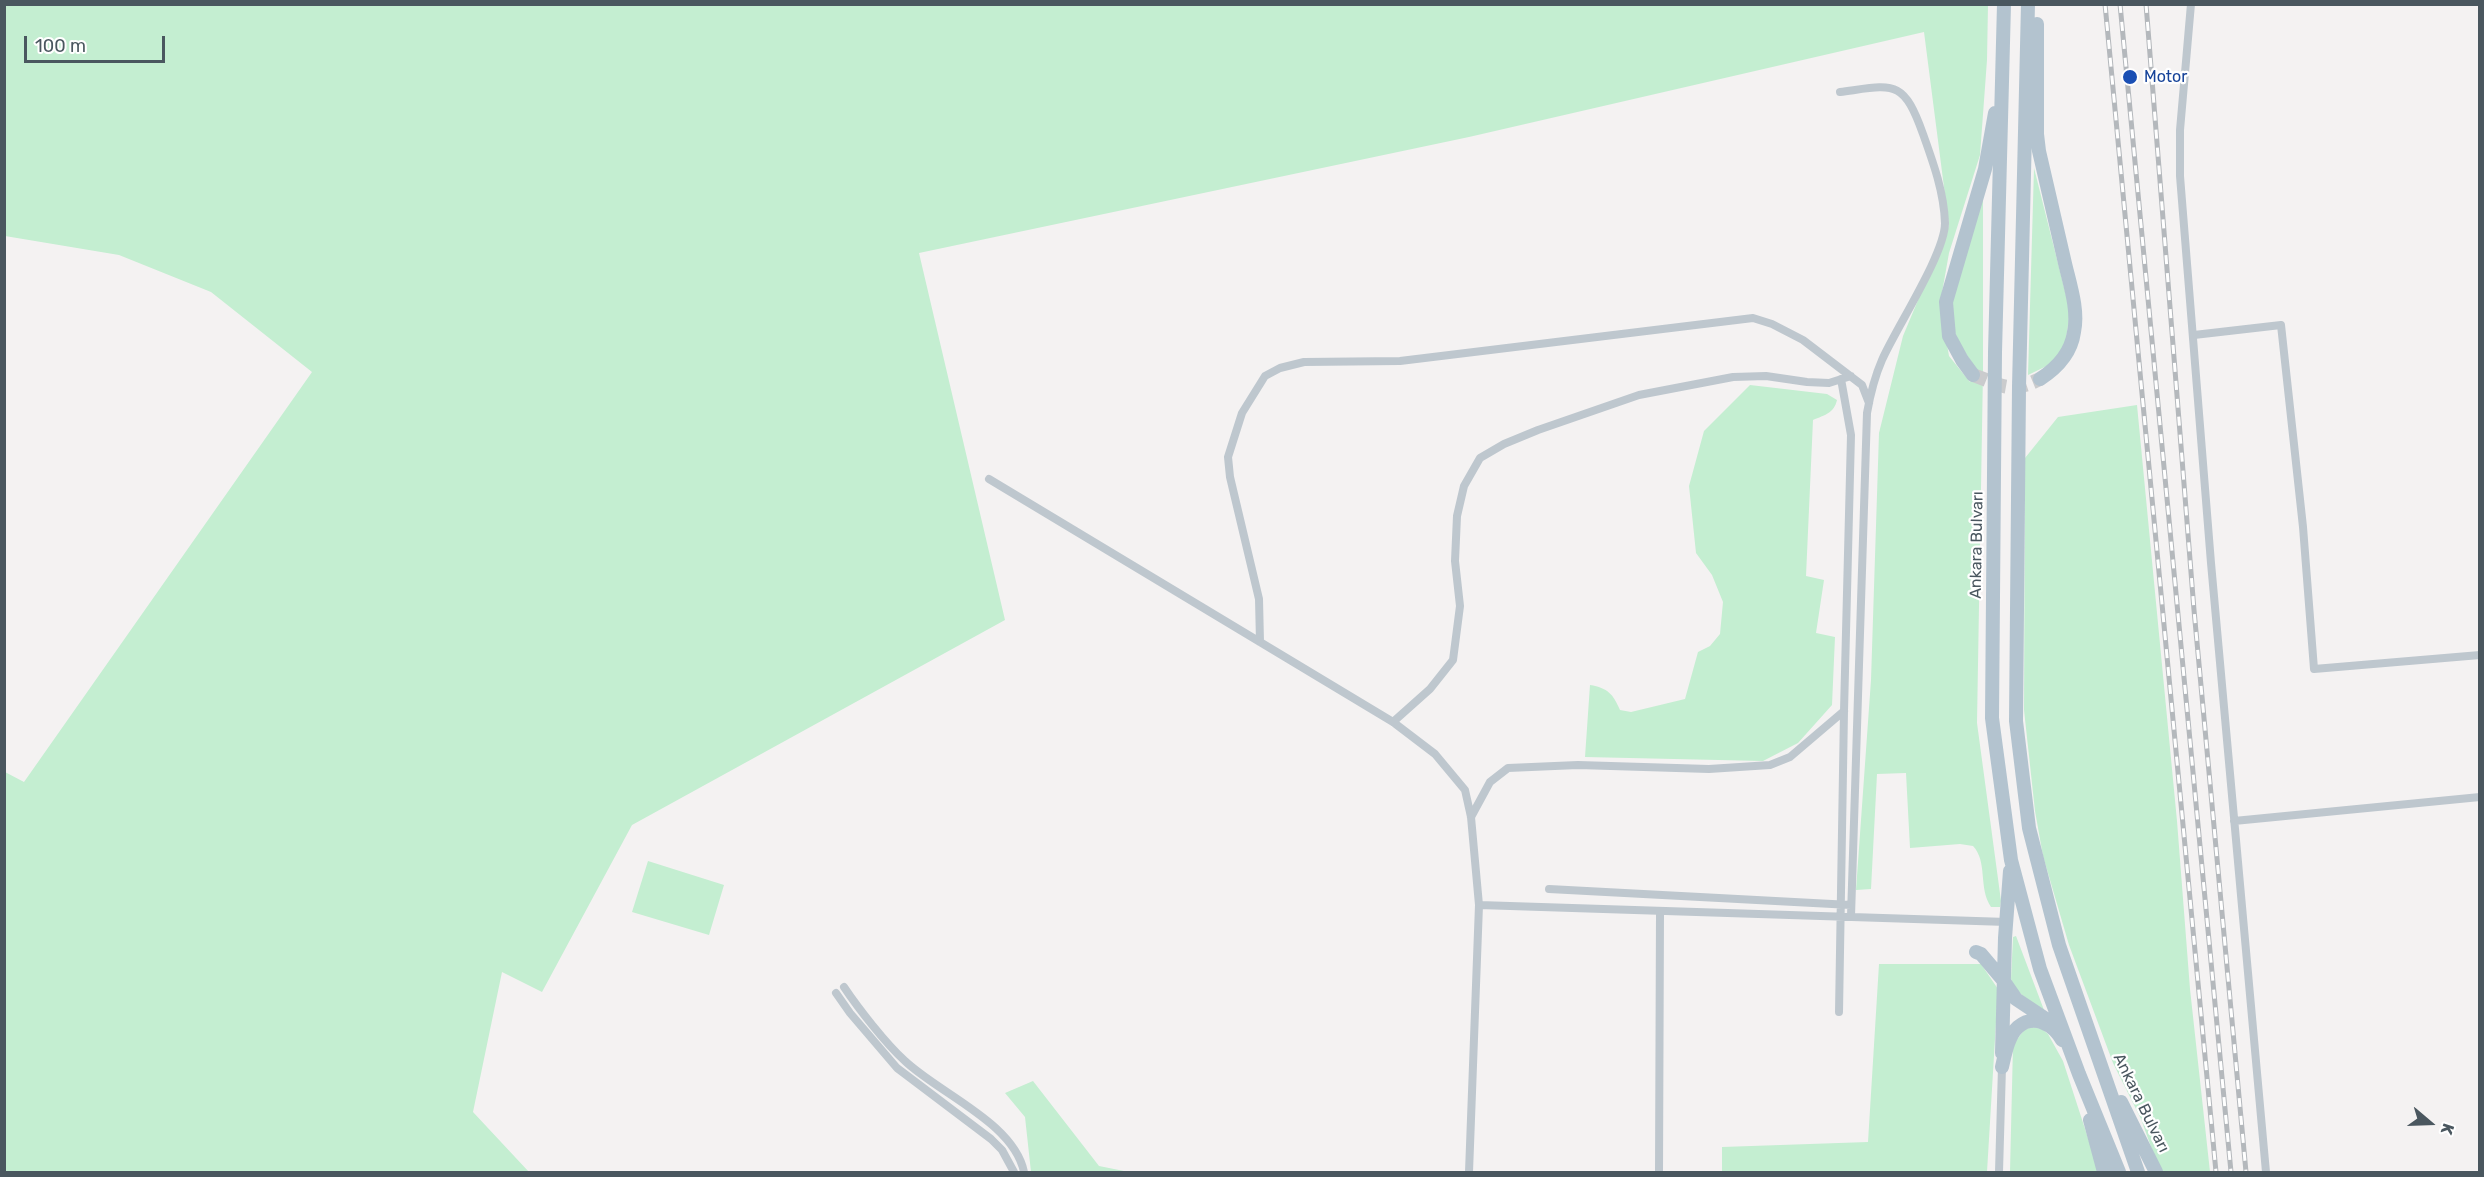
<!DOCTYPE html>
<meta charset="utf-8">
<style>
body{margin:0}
#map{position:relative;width:2484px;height:1177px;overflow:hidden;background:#f4f2f2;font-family:Rubik,sans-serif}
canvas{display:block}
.frame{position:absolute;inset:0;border:6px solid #4a575f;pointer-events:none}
.north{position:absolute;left:2400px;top:1093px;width:60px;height:60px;-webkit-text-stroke:4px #fff;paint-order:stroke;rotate:109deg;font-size:16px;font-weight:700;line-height:24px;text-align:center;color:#4a575f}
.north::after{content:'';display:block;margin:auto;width:21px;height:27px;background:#4a575f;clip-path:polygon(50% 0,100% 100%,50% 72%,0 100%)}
.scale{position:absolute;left:24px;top:36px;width:141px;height:27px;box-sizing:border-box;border:3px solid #4a575f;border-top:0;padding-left:8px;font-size:18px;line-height:21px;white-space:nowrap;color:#4a575f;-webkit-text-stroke:4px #fff;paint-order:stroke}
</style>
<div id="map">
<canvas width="2484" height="1177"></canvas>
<div class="frame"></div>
<div class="north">K</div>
<div class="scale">100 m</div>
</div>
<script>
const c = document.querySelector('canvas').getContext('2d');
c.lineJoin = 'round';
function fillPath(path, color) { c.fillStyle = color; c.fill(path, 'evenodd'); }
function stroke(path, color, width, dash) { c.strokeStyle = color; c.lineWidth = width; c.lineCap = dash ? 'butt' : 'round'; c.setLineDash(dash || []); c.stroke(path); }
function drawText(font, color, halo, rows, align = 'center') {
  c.font = font + ' Rubik,sans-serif'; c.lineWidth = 4.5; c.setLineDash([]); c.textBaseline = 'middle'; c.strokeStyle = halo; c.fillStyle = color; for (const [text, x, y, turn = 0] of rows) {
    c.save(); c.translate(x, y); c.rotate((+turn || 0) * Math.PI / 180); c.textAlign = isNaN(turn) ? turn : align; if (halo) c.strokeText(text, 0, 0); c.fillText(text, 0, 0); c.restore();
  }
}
fillPath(new Path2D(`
 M5,5H1988L1987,60L1980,155L1949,253L1940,304L1949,356L1970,382L1976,369C1966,353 1953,337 1952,318C1949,291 1975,224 1983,195V371L1977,723L2001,901L2000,907H1991C1978,888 1988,862 1973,846L1960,844L1910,848L1906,773L1877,774L1871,889L1856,890L1871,680L1879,433L1903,336L1949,226L1924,32L1469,137L919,253L1005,620L632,825L542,992L502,972L473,1112L529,1172H5V772L24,782L312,372L211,292L119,255L5,236Z
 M2034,168L2070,311L2066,339L2060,355L2053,363L2028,375Z
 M1750,385L1827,394L1837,400C1834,413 1825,415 1813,420L1806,576L1824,580L1816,633L1835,637L1832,705L1798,743L1763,761L1585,757L1590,685C1608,688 1613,694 1620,710L1631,712L1685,699L1698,652L1710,646L1720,634L1723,602L1712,575L1696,553L1689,486L1704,431Z
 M2137,405L2177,821L2190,989L2210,1172H2160L2141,1119L2113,1063L2069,945L2043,856L2035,811L2024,710L2025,458L2058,417Z
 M648,861L724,885L709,935L632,912Z
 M2016,936L2044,1010L2041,1011L2014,988L2011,979L2013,937Z
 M1879,964H1981L1998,989L1987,1172H1722V1147L1868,1142Z
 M2032,1027L2042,1029L2048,1034L2063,1061L2099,1172H2010L2013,1045L2024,1030Z
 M1033,1081L1099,1166L1129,1172H1031L1025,1117L1005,1093Z`), '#c4eed1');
stroke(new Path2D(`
 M1973,375C2004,386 2008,394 2040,379`), '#cacbcd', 14, [14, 7]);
stroke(new Path2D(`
 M2191,4L2180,130V176L2211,563L2266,1172
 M1840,92C1894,85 1903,78 1923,134C1933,162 1944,192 1945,223C1945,254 1896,328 1882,360C1875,376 1870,396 1867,413L1851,916
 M2194,335L2281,325L2303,527L2314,669L2480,655
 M989,479L1393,722L1435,754L1465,790L1471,817L1479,905L1469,1172
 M1260,642L1259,599L1230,477L1228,457L1242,413L1265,376L1280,368L1304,362L1400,361L1753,318L1772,324L1803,340L1862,385L1869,403
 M1393,722L1430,689L1453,660L1460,606L1455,561L1457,516L1464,486L1480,458L1504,444L1538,430L1639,395L1733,377L1766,376L1807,382L1829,383L1851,376
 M1471,817L1490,782L1508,768L1578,765L1709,769L1770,765L1790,757L1844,711
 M2234,821L2480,797
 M1549,889L1851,905
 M1479,905L2007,922
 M844,987C858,1008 886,1044 905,1061C940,1094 1014,1123 1024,1172
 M836,993L850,1013L897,1068L991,1139L1002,1150L1014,1172
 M1839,1012L1844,711L1851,435L1841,379
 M1659,1172L1660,912
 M1999,1172L2002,1067`), '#bec7ce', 8);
stroke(new Path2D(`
 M2004,4L1995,352L1992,718L2011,860L2040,969L2079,1074L2119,1172
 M2028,4L2019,387L2016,721L2029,828L2059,945L2138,1172
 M2037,24V134L2039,151C2047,187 2056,223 2064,259C2069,282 2079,309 2074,332C2071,354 2057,368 2040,379
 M1973,375L1962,360L1949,336L1946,302L1985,169L1995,113
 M1976,952L1981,954L2003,980L2016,999L2049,1021
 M2002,1053L2005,938L2010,871
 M2002,1067C2005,1054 2008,1036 2018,1027C2034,1013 2054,1025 2062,1040
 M2121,1102L2156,1172
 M2090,1120L2104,1172`), '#b3c3cf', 14);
const rail = new Path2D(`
 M2105,4L2216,1172
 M2120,4L2231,1172
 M2146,4L2194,610L2246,1172`);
stroke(rail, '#b4b8bc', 5);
stroke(rail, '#fff', 3, [9]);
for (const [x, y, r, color] of [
 [2130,77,8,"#1a4fb4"]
]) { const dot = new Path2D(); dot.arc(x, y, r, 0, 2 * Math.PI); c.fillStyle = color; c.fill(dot); stroke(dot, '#fff', 2); }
drawText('16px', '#164399', '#fff', [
 ["Motor",2144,77]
], 'left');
drawText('16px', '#4a575f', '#fff', [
 ["Ankara Bulvarı",1977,545,-89],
 ["Ankara Bulvarı",2141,1103,64]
]);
</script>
